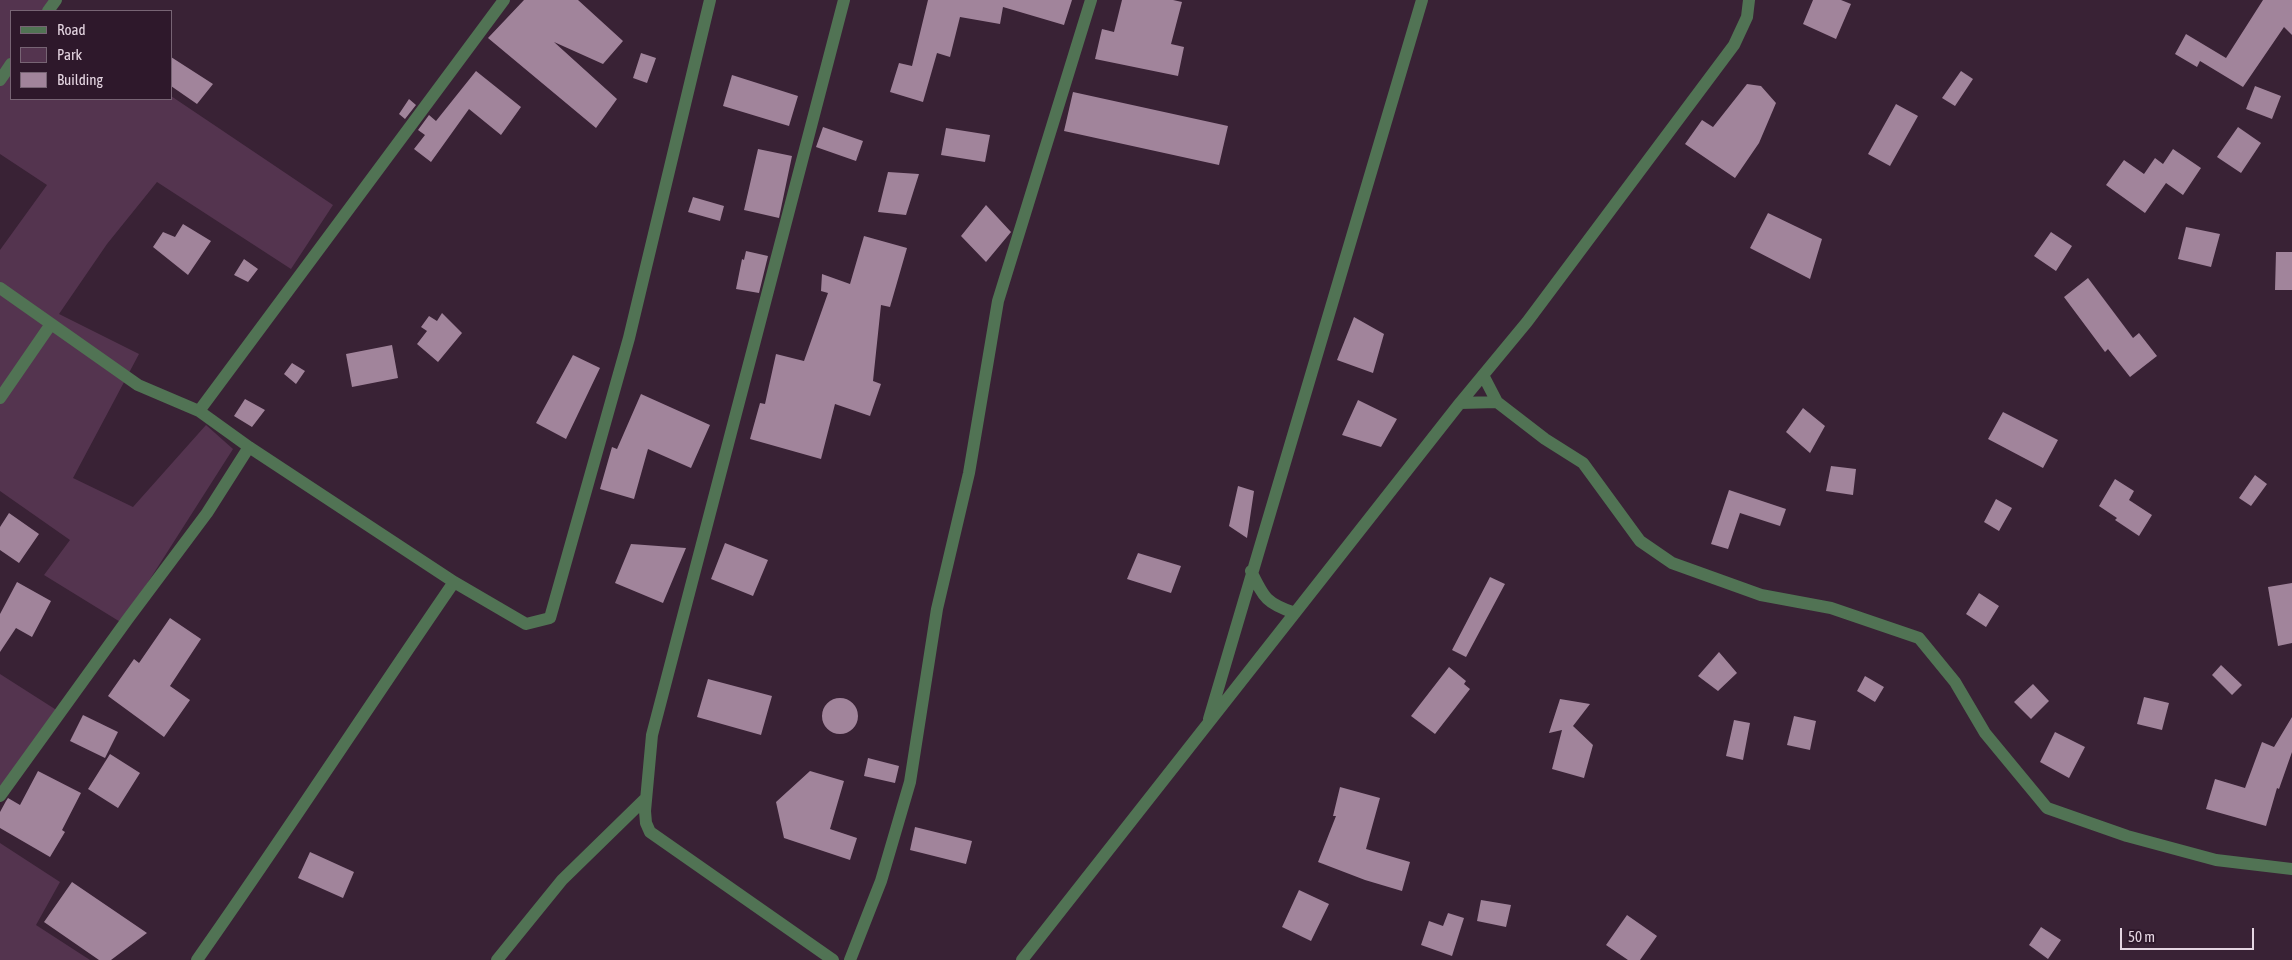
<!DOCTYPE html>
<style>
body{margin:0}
#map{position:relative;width:2292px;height:960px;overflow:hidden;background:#392235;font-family:"Asap Condensed",sans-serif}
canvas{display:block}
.legend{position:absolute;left:10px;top:10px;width:162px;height:90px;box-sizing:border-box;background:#2e182b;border:1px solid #776474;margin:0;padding:6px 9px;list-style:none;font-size:15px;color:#e5d6e2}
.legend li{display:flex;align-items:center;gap:10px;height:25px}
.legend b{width:25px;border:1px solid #776474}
.scale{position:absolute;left:2120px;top:928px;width:134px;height:22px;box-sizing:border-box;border:2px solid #e5d6e2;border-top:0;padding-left:6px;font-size:15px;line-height:18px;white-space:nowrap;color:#e5d6e2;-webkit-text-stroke:4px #2e182b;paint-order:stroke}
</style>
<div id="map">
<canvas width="2292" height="960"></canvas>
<ul class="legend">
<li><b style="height:6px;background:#517354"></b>Road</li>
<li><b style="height:14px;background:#54344f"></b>Park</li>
<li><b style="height:14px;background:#a1849b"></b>Building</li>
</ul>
<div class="scale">50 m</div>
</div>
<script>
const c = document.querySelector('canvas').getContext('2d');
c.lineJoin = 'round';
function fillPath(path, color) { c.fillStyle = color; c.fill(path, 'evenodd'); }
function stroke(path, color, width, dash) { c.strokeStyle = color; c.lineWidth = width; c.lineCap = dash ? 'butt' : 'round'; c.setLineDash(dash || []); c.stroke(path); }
fillPath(new Path2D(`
 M0,0H55L46,11H11V99H171V96L333,205L291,269L157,182L107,244L59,314L139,354L73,478L133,507L206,425L233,449L122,623L44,575L70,540L0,491V250L47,185L0,154Z
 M0,674L58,711L0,791Z
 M0,843L60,882L36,925L90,960H0Z`), '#54344f');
fillPath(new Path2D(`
 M524,0H578L623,41L603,64L554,42L617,99L596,128L488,38Z
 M928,0H1072L1064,25L1003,7L1000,24L960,17L950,57L937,53L923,102L890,92L899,63L912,66Z
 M1122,0H1173L1182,2L1171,44L1184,47L1178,76L1095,59L1102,29L1114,32Z
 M1813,0H1841L1851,4L1836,39L1803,24Z
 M2263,0H2292V35L2284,27L2243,87L2200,61L2197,67L2175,54L2186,34L2226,58Z
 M641,53L656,58L647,83L633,78Z
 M171,57L213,84L197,104L171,86Z
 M476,71L521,107L501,135L469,109L431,162L414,149L425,135L418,130L429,115L436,121Z
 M1961,71L1973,79L1955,106L1942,98Z
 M732,75L798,96L789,126L723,106Z
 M1747,84L1761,86L1776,103L1759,143L1735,178L1685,144L1702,120L1713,127Z
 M2255,86L2281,96L2272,119L2246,109Z
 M1073,92L1228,126L1219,165L1064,131Z
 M409,99L416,105L405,119L399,114Z
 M1896,104L1918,116L1890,166L1868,154Z
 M823,127L863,141L856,161L816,147Z
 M2238,127L2261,143L2241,173L2217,157Z
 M946,128L990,135L985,162L941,155Z
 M758,149L792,156L779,218L744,210Z
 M2173,149L2201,168L2183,195L2166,183L2145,213L2106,185L2124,160L2144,174L2155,158L2163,164Z
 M888,172L919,174L906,215L878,212Z
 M693,197L724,206L720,221L688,212Z
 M986,205L1011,232L986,262L961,236Z
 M1768,213L1822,239L1810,279L1750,248Z
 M183,224L211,241L188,275L153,247L163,232L175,237Z
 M2186,227L2220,234L2211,267L2178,259Z
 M2051,232L2072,246L2056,271L2034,256Z
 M864,236L907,248L890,307L881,305L873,381L881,384L870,416L835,404L821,459L750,439L760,403L765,404L776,354L804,361L828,293L821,291L822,274L850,284Z
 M746,251L768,256L759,293L736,289L742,259L744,260Z
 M2276,252H2292V290H2275Z
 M244,259L258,269L248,282L234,275Z
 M2088,278L2133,338L2139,333L2157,356L2130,377L2108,349L2105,352L2064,297Z
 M442,313L462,333L438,362L417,344L427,331L421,327L429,316L437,321Z
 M1354,317L1384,334L1373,373L1337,360Z
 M392,345L398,378L352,387L346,354Z
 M573,355L600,368L566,439L536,423Z
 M292,363L305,371L296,384L284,374Z
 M641,394L710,425L691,468L648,449L634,499L600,489L612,447L617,449Z
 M245,399L265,410L252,427L234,416Z
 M1358,400L1397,419L1381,447L1342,435Z
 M1803,408L1825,426L1810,453L1786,432Z
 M2003,412L2058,440L2043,468L1988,439Z
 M1831,466L1856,469L1853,495L1826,491Z
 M2255,475L2267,484L2251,506L2239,498Z
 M2115,479L2134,491L2129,500L2152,515L2139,536L2115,520L2117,518L2099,506Z
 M1238,486L1254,491L1247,538L1229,526Z
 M1729,490L1786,509L1780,526L1740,513L1728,549L1711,544Z
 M1996,499L2012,508L1999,531L1984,522Z
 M9,513L39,534L19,563L0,550V527Z
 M725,543L768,560L753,596L711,579Z
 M631,544L686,548L663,603L615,583Z
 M1138,553L1181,566L1171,593L1127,579Z
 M1490,577L1505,584L1466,657L1452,650Z
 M17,582L51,601L32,637L16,628L0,652V614Z
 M2292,583V643L2278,646L2268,587Z
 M1979,593L1999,606L1986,627L1966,614Z
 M170,618L201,639L170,686L190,700L164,737L108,696L134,659L139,663Z
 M1719,652L1737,673L1718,691L1698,676Z
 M2221,665L2242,685L2232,695L2212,675Z
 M1449,667L1466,681L1464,684L1470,689L1435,734L1411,716Z
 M1865,676L1884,687L1875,702L1857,691Z
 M708,679L772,696L761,735L697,717Z
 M2033,684L2049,701L2031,719L2014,702Z
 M2144,697L2169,703L2162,730L2137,724Z
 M822 716a18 18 0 1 1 36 0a18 18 0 1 1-36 0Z
 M1560,699L1590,704L1573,726L1593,745L1584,778L1552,769L1562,730L1549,733Z
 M83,715L118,732L105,758L70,741Z
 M1794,716L1816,721L1810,750L1787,745Z
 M2292,717V752L2279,789L2277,788L2266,826L2206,809L2215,779L2245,788L2262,742L2274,747Z
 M1734,720L1750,723L1743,760L1726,756Z
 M2055,732L2085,747L2069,778L2040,762Z
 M110,754L140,773L118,808L88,789Z
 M868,758L899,766L895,783L864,776Z
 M38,771L81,793L62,830L65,832L50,857L0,828V812L6,801L8,798L20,805Z
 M810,771L844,781L830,829L857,838L850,860L784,838L776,802Z
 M1340,787L1380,798L1366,849L1410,862L1402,891L1365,880L1318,862L1336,816H1333Z
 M915,827L972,841L966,864L910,850Z
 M310,852L354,872L343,898L298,878Z
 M72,882L147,933L111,960H99L44,922Z
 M1299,890L1329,904L1311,941L1282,927Z
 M1481,900L1511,905L1506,927L1477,921Z
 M1448,913L1464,918L1452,956L1421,945L1429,921L1443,926Z
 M1627,915L1657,936L1640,960H1628L1606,945Z
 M2041,927L2061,940L2048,959L2029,945Z`), '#a1849b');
stroke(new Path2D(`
 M48,11L56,0
 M0,80L11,64
 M0,288L138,385L199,411L249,447L454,582L526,624L550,618L629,338L710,0
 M0,398L51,324
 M1497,402L1545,439L1583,463L1640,541L1672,563L1761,595L1831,608L1919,638L1955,682L1985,733L2047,808L2127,836L2216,860L2292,869
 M1460,403L1497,402L1483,375
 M199,411L504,0
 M1251,571C1264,598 1266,603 1295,613
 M1209,719L1422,0
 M0,796L127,620L207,513L249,447
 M197,960C285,835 368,707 454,582
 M497,960L562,880L646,798
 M833,960L650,832L646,823L645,811L652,735L844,0
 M850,960L881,881L910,782L937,609L969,473L998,301L1091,0
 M1022,960L1460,403L1527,322L1734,45L1747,17L1749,0`), '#517354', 12);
</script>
